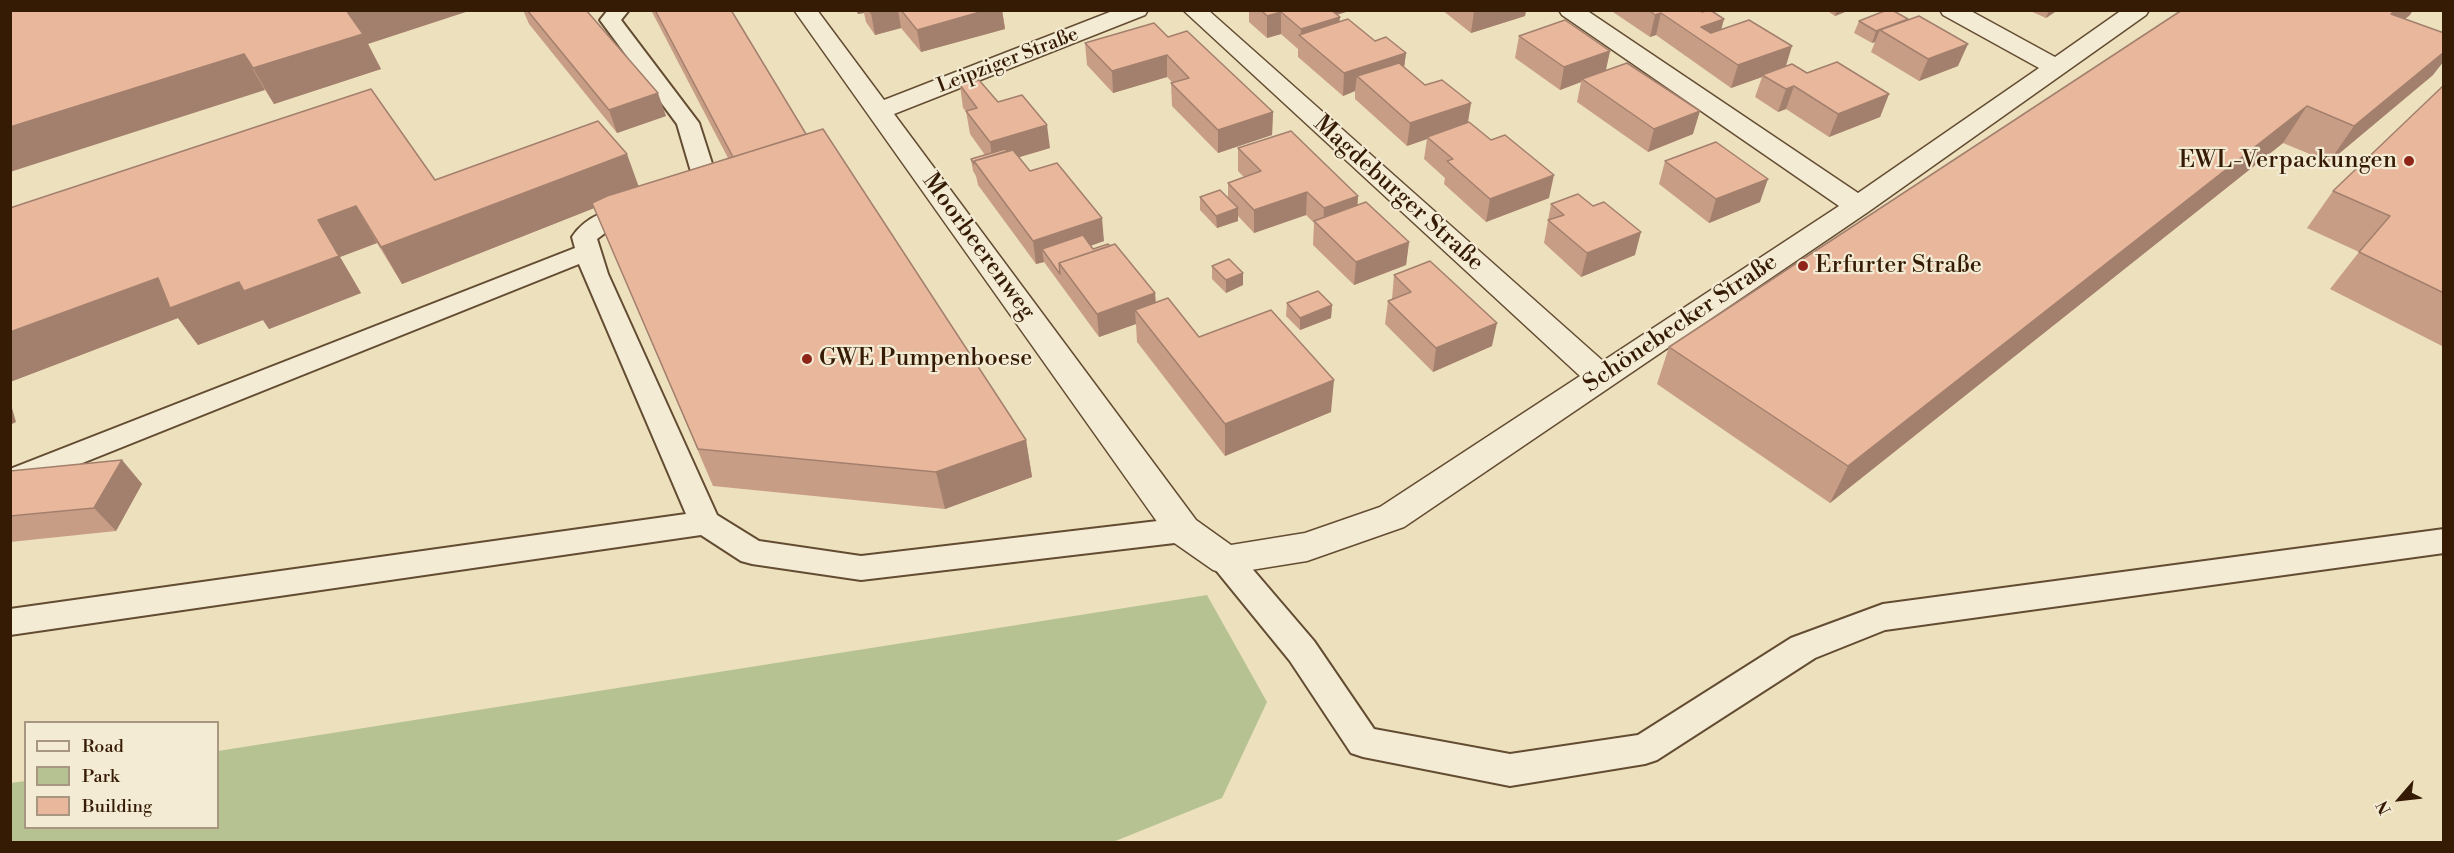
<!DOCTYPE html>
<meta charset="utf-8">
<style>
body{margin:0}
#map{position:relative;width:2454px;height:853px;overflow:hidden;background:#ede0bd;font-family:"Libre Bodoni",serif}
canvas{display:block}
.frame{position:absolute;inset:0;border:12px solid #351a04;pointer-events:none}
.legend{position:absolute;left:24px;top:721px;width:195px;height:108px;box-sizing:border-box;background:#f3ebd4;border:2px solid #a79781;margin:0;padding:8px 10px;list-style:none;font-size:18px;color:#351a04}
.legend li{display:flex;align-items:center;gap:12px;height:30px}
.legend b{width:30px;border:2px solid #a79781}
.north{position:absolute;left:2370px;top:769px;width:60px;height:60px;-webkit-text-stroke:4px #f3ebd4;paint-order:stroke;rotate:242deg;font-size:16px;font-weight:700;line-height:24px;text-align:center;color:#351a04}
.north::after{content:'';display:block;margin:auto;width:21px;height:27px;background:#351a04;clip-path:polygon(50% 0,100% 100%,50% 72%,0 100%)}
</style>
<div id="map">
<canvas width="2454" height="853"></canvas>
<div class="frame"></div>
<ul class="legend">
<li><b style="height:8px;background:#f3ebd4"></b>Road</li>
<li><b style="height:16px;background:#b7c292"></b>Park</li>
<li><b style="height:16px;background:#e9b79c"></b>Building</li>
</ul>
<div class="north">N</div>
</div>
<script>
const c = document.querySelector('canvas').getContext('2d');
c.lineJoin = 'round';
function fillPath(path, color) { c.fillStyle = color; c.fill(path, 'evenodd'); }
function stroke(path, color, width, dash) { c.strokeStyle = color; c.lineWidth = width; c.lineCap = dash ? 'butt' : 'round'; c.setLineDash(dash || []); c.stroke(path); }
function drawText(font, color, halo, rows, align = 'center') {
  c.font = font + ' "Libre Bodoni",serif'; c.lineWidth = 4.5; c.setLineDash([]); c.textBaseline = 'middle'; c.strokeStyle = halo; c.fillStyle = color; for (const [text, x, y, turn = 0] of rows) {
    c.save(); c.translate(x, y); c.rotate((+turn || 0) * Math.PI / 180); c.textAlign = isNaN(turn) ? turn : align; if (halo) c.strokeText(text, 0, 0); c.fillText(text, 0, 0); c.restore();
  }
}
fillPath(new Path2D(`
 M1207,595L1267,702L1222,798L1113,842H11V783L25,781L26,828H218V751Z`), '#b7c292');
const service = new Path2D(`
 M608,10H629L621,20L699,123L716,176C706,190 693,206 676,201L672,196L692,175L677,124L600,20Z
 M637,202L646,204L649,209L646,214L621,221L597,239L608,274L717,515L759,541L861,556L1183,518L1194,522L1198,530L1194,538L1183,542L861,580L752,564L741,561L701,535L10,635V609L686,514L579,264L10,492V469L575,248L572,237C586,215 613,208 637,202Z
 M2444,529V553L1885,630L1815,658L1657,760L1645,764L1510,786L1363,757L1351,753L1290,661L1215,569L1210,560L1215,551L1226,548L1237,551L1314,641L1374,729L1510,754L1638,735L1791,638L1883,604Z`);
const minor = new Path2D(`
 M794,10H817L884,100L1115,10H1148L1145,15L894,114L1196,520L1231,545L1305,533L1380,507L1580,376L1183,10H1208L1603,361L1839,206L1562,15L1559,10H1586L1858,193L2039,68L1943,15L1940,10H1969L2055,57L2122,10H2149L2146,15L1868,212L1404,527L1307,561L1226,574L1213,570L1170,540Z`);
stroke(service, '#634c32', 4);
stroke(minor, '#634c32', 3);
fillPath(service, '#f3ebd4');
fillPath(minor, '#f3ebd4');
fillPath(new Path2D(`
 M523,10H586L666,116L617,133L529,24Z
 M651,10H731L806,134L1026,440L1032,477L945,509L713,486L594,208L402,284L377,243L340,257L361,293L269,329L263,320L198,345L178,318L10,382L435,180L639,186L728,158Z
 M855,10H1002L1005,29L921,52L901,28L875,35L866,22L864,13L858,14Z
 M1249,10H1352L1337,15L1339,22L1375,41L1406,53L1404,68L1425,85L1471,103L1468,123L1549,198L1486,222L1444,184L1445,178L1424,159L1427,139L1407,146L1355,99V91L1343,96L1298,57V49L1281,34L1267,38L1249,22Z
 M1442,10H1526L1525,16L1471,33Z
 M1610,10H1700L1724,19L1721,30L1785,66L1807,73L1889,94L1880,117L1829,137L1786,109L1778,112L1755,97L1762,77L1731,88L1656,35L1650,37Z
 M1826,10H1850L1835,16Z
 M2028,10H2058L2046,18Z
 M10,11L368,44L381,69L274,104L265,90Z
 M2410,15L2405,19L2433,75L2329,162L2283,143L1830,503L1657,384L1669,347Z
 M1859,21L1958,66L1919,81L1871,52L1875,42L1872,43L1854,33Z
 M1519,36L1610,51L1606,70L1693,134L1648,152L1577,102L1581,82L1560,90L1515,58Z
 M1168,37L1273,112L1272,135L1218,153L1172,106L1171,83H1173L1167,77L1113,93L1087,65L1085,43Z
 M960,85L998,102L1050,148L1019,157L1030,171L1104,241L1090,246L1093,249L1155,293L1156,302L1199,337L1331,412L1225,456L1137,342L1136,324L1099,337L1044,262L1036,264L978,185L976,176L973,171L971,159L985,155L970,134L966,111L963,108Z
 M2444,85V347L2330,289L2359,252L2307,228L2333,191Z
 M1238,148L1358,205L1409,242L1406,265L1354,285L1313,245L1314,223L1306,215L1254,233L1238,216V221L1217,228L1200,210V197L1228,198V183L1244,177L1238,171Z
 M1665,161L1760,202L1709,223L1659,184Z
 M1551,204L1593,206L1635,255L1581,277L1544,243Z
 M1212,266L1243,273V285L1226,293L1212,279Z
 M1394,275L1492,346L1433,372L1385,324L1388,301L1392,299Z
 M1287,303L1332,305L1331,318L1300,330L1286,316Z
 M122,460L142,484L116,531L10,542V471Z`), '#c89d86');
fillPath(new Path2D(`
 M346,10H472L368,44L381,69L274,104L253,68Z
 M857,10H863L864,13L858,14Z
 M880,10H898L901,28L875,35L871,13Z
 M987,10H1002L1005,29L921,52L917,30Z
 M1317,10H1352L1316,21Z
 M1526,10L1525,16L1471,33L1474,11Z
 M1837,10H1850L1835,16Z
 M2049,10H2058L2046,18Z
 M2395,10H2413L2410,15L2367,49L2391,14Z
 M1281,12V34L1267,38V16Z
 M1661,13L1656,35L1650,37L1655,15Z
 M1340,17L1338,39L1301,36V29Z
 M1724,19L1718,41L1701,27Z
 M1908,19L1880,30L1875,42L1872,43L1876,31Z
 M1968,44L1958,66L1919,81L1928,59Z
 M1792,46L1785,69L1762,75V77L1731,88L1738,65Z
 M1610,51L1605,73L1582,79L1581,82L1560,90L1564,67Z
 M2444,52V61L2433,75L2329,162L2354,126Z
 M1406,53L1403,75L1357,76L1355,91L1343,96L1344,73Z
 M244,54L265,90L10,172V127Z
 M1167,55V77L1113,93L1112,71Z
 M1794,86L1786,109L1778,112L1786,89Z
 M658,93L666,116L617,133L609,110Z
 M1889,94L1880,117L1829,137L1838,114Z
 M1471,103L1467,126L1427,137V139L1407,146L1410,123Z
 M2307,106L2283,143L1830,503L1848,466Z
 M1700,111L1693,134L1648,152L1654,129Z
 M1273,112L1272,135L1218,153V130Z
 M1047,125L1050,148L993,165L990,142Z
 M627,154L640,190L402,284L381,247Z
 M1554,175L1549,198L1486,222L1490,199Z
 M1768,179L1760,202L1709,223L1716,199Z
 M1307,192L1306,215L1254,233V210Z
 M1358,196L1357,219L1323,229L1324,208Z
 M356,206L377,243L340,257L361,293L269,329L263,320L198,345L178,318L10,382V332Z
 M1238,208V221L1217,228L1216,216Z
 M1102,218L1104,241L1050,260L1042,249L1044,262L1036,264L1033,241Z
 M1641,232L1635,255L1581,277L1587,253Z
 M1409,242L1406,265L1354,285L1356,262Z
 M1243,273V285L1226,293V280Z
 M1155,293L1156,316L1135,310L1136,324L1099,337L1097,314Z
 M1332,305L1331,318L1300,330V318Z
 M1497,323L1492,346L1433,372L1436,348Z
 M1334,380L1331,412L1225,456V424Z
 M10,401L16,422L10,425Z
 M1026,440L1032,477L945,509L936,472Z
 M122,460L142,484L116,531L94,508Z`), '#a3806d');
const building = new Path2D(`
 M11,10H346L363,34L253,68L244,54L10,127V11Z
 M527,10H586L658,93L609,110Z
 M655,10H731L806,134L733,157Z
 M869,10H880L871,13Z
 M901,10H987L917,30Z
 M1261,10H1331L1340,17L1301,29L1281,12L1267,16Z
 M1649,10H1700L1702,12L1710,10L1724,19L1701,27L1711,33L1749,20L1792,46L1738,65L1661,13L1655,15Z
 M1887,10H1892L1908,19L1876,31L1859,21Z
 M2182,10H2395L2391,14L2444,33V52L2354,126L2307,106L1848,466L1669,347Z
 M1919,16L1968,44L1928,59L1880,30Z
 M1348,19L1375,41L1386,37L1406,53L1344,73L1299,35Z
 M1565,20L1610,51L1564,67L1519,36Z
 M1154,23L1168,37L1187,31L1273,112L1218,130L1171,83L1189,78L1167,55L1112,71L1085,43Z
 M1837,62L1889,94L1838,114L1794,86L1786,89L1762,75L1792,64L1807,73Z
 M1399,63L1425,85L1442,80L1471,103L1410,123L1357,76Z
 M1627,63L1700,111L1654,129L1582,79Z
 M979,80L998,102L1022,95L1047,125L990,142L966,111L977,108L960,85Z
 M2444,85V293L2359,252L2390,216L2333,191Z
 M371,89L435,180L598,121L627,154L381,247L356,206L318,220L339,256L244,291L239,282L170,308L158,278L10,332V208Z
 M1469,122L1491,140L1505,135L1554,175L1490,199L1447,161L1453,159L1427,137Z
 M823,129L1026,440L936,472L698,449L592,203L607,196Z
 M1291,131L1358,196L1324,208L1307,192L1254,210L1228,183L1261,171L1238,148Z
 M1716,142L1768,179L1716,199L1665,161Z
 M1005,149L1007,151L974,161V164L971,159Z
 M1013,150L1030,171L1057,163L1102,218L1033,241L974,161Z
 M1220,190L1238,208L1216,216L1200,197Z
 M1578,194L1593,206L1604,202L1641,232L1587,253L1548,220L1564,215L1551,204Z
 M1366,202L1409,242L1356,262L1314,221Z
 M1083,235L1093,249L1108,244L1110,246L1059,263L1060,274L1042,249Z
 M1115,244L1155,293L1097,314L1059,263Z
 M1229,259L1243,273L1226,280L1212,266Z
 M1430,261L1497,323L1436,348L1388,301L1411,292L1394,275Z
 M1318,291L1332,305L1300,318L1287,303Z
 M1168,298L1199,337L1271,310L1334,380L1225,424L1135,310Z
 M122,460L94,508L10,516V471Z`);
fillPath(building, '#e9b79c');
stroke(building, '#a3806d', 1.5);
for (const [x, y, r, color] of [
 [2409,161,6,"#8f2418"],
 [1803,266,6,"#8f2418"],
 [807,359,6,"#8f2418"]
]) { const dot = new Path2D(); dot.arc(x, y, r, 0, 2 * Math.PI); c.fillStyle = color; c.fill(dot); stroke(dot, '#f3ebd4', 2); }
drawText('20px', '#351a04', '#f3ebd4', [
 ["Leipziger Straße",1008,61,-21]
]);
drawText('24px', '#351a04', '#f3ebd4', [
 ["EWL-Verpackungen",2397,161,"right"],
 ["Erfurter Straße",1815,266],
 ["GWE Pumpenboese",819,359]
], 'left');
drawText('24px', '#351a04', '#f3ebd4', [
 ["Magdeburger Straße",1398,194,42],
 ["Moorbeerenweg",978,247,54],
 ["Schönebecker Straße",1681,324,-34]
]);
</script>
